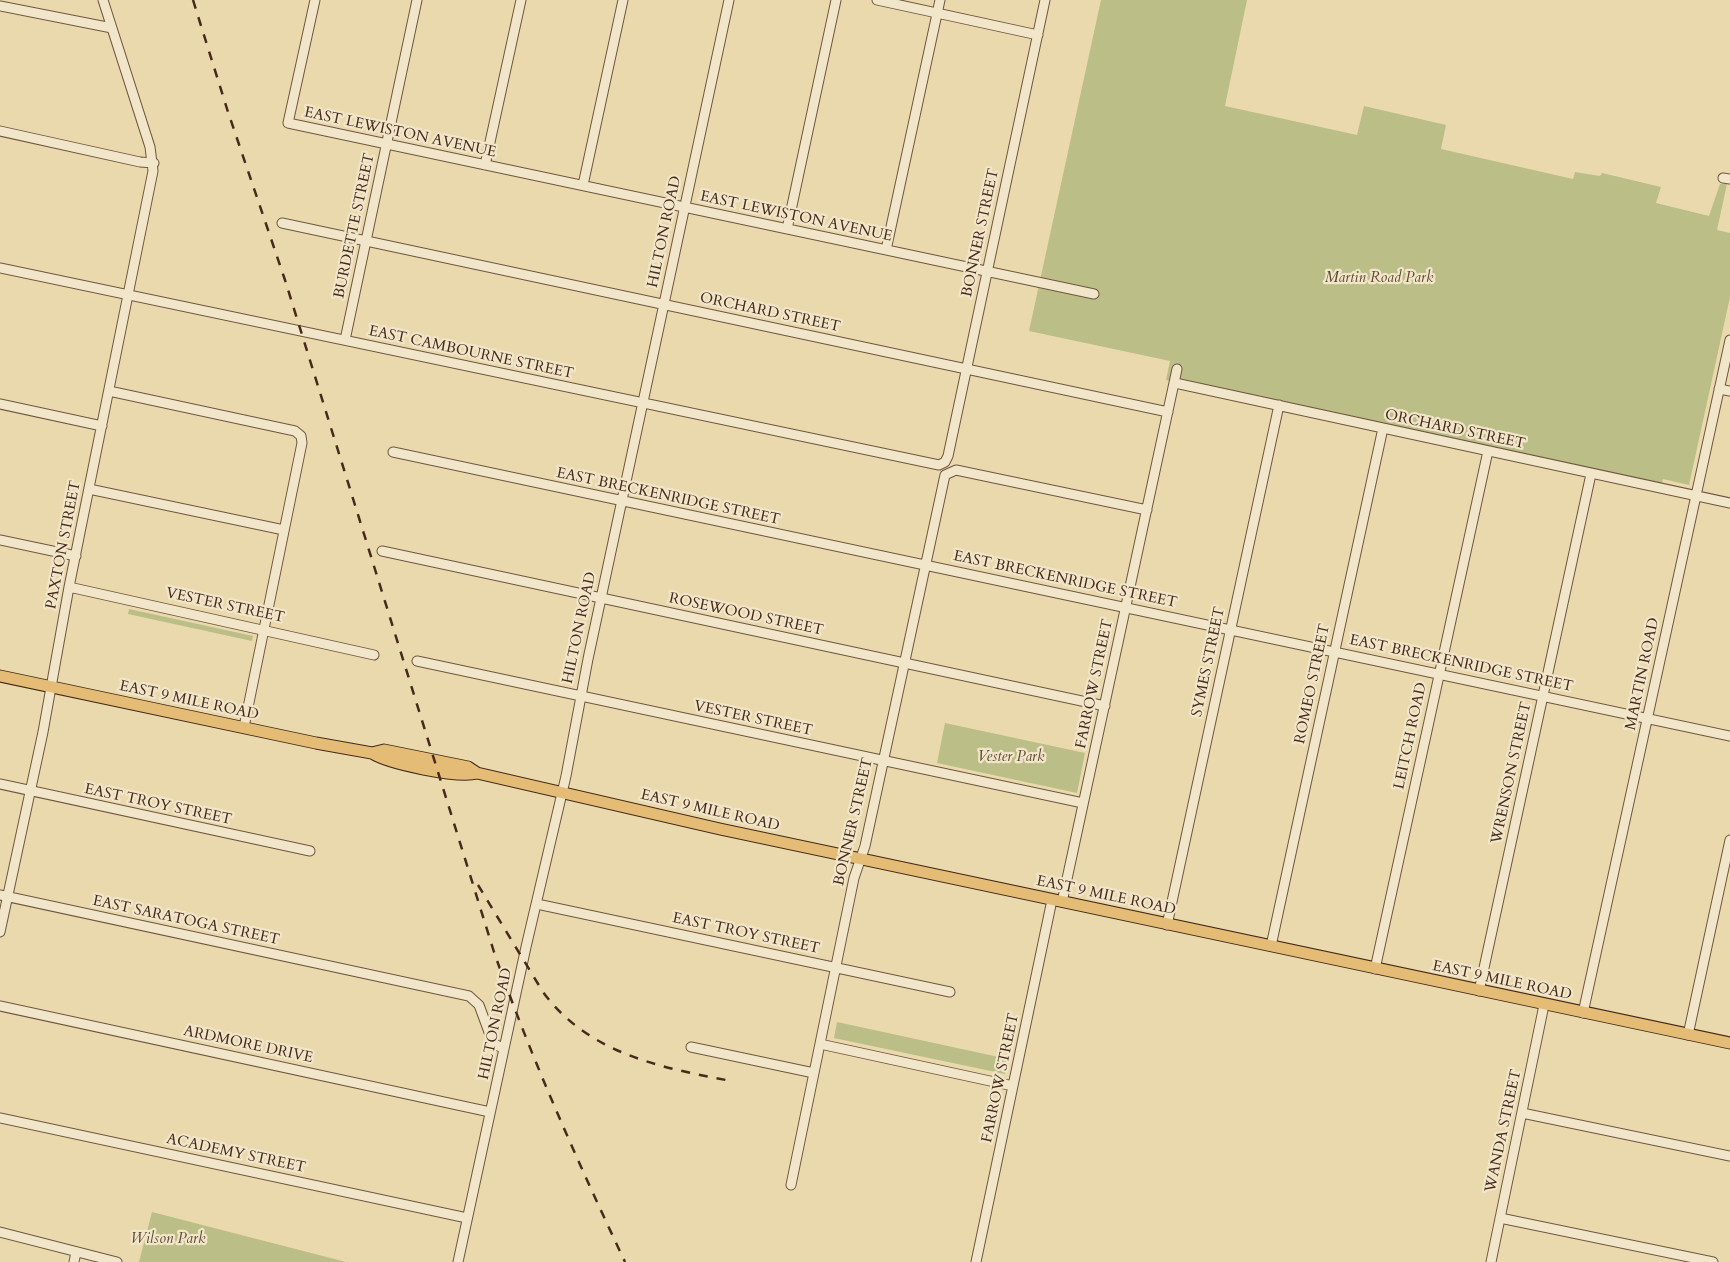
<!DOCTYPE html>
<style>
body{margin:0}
canvas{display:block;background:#e9d9ac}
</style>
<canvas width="1730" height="1262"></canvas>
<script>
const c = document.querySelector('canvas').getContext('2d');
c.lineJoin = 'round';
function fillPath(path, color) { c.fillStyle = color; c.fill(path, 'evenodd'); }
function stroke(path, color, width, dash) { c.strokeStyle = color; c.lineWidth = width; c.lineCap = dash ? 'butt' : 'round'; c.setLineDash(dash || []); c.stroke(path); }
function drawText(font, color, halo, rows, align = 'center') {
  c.font = font + ' Cardo,serif'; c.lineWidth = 4.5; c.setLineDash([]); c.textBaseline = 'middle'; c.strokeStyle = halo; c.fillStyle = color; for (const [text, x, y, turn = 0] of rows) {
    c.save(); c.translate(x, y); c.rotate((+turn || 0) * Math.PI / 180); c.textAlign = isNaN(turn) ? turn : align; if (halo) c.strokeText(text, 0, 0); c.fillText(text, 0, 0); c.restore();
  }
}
fillPath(new Path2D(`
 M1101,0H1247L1225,106L1357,135L1364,106L1446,125L1441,149L1573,179L1575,172L1600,176L1602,173L1661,187L1656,203L1709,216L1720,184H1727L1717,230L1730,233V297L1689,485L1663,479L1661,488L1166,380L1170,361L1029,331Z
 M129,609L253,636L252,641L128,614Z
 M945,723L1085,753L1077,793L937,763Z
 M837,1022L1008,1059L1005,1074L834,1038Z
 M152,1212L346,1262H139Z`), '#bbbe86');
const minor = new Path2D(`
 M315,0L288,123L1094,294
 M877,0L1038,35
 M0,6L112,28
 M0,131L140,162L154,163
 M485,165L521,0
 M1723,178L1730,179
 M583,185L623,0
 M282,223L1168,412
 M787,229L836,0
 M886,250L940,0
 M0,268L939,465L945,462L948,456L1045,0
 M345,340L417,0
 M1175,383L1730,503
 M1719,389L1730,391
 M109,391L295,431L301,436L302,443L244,727
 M0,404L102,426
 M393,452L1730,736
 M89,489L284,530
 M0,540L76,556
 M382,551L1105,706
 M69,587L374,655
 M417,661L1083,803
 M0,784L310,851
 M0,895L469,996L479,1005L493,1043L504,1049
 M1062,902L1177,369
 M537,904L950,992
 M1167,925L1279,405
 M0,932L43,732L69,587L153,171L150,147L103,0
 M1271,946L1383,428
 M1375,969L1488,451
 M1479,991L1591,474
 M0,1006L490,1112
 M1583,1013L1730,340
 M1688,1035L1730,840
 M820,1044L1013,1086
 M691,1047L814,1073
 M1522,1113L1730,1156
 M0,1118L467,1218
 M791,1185L854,878L865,846L945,475L956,470L1147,510
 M1500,1218L1713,1262
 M0,1232L117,1262
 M74,1262L76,1252
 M458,1262L526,947L566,776L588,659L729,0
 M976,1262L1052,900
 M1491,1262L1544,1005`);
const major = new Path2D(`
 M0,676L316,743L372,753L384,750L468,767L477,773L720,829L1730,1043
 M372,753C389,764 458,778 477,773`);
stroke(minor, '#705640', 11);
stroke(major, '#472a1c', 13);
stroke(minor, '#f1e6c9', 9);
stroke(major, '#e4bc76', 11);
stroke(new Path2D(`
 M193,0L228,112L285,280L494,952C531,1058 577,1160 625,1262
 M478,885L543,992C587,1052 657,1067 726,1080`), '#472a1c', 2.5, [9, 9]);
drawText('15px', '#472a1c', '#f1e6c9', [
 ["EAST LEWISTON AVENUE",400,133,12],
 ["EAST LEWISTON AVENUE",796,217,12],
 ["BURDETTE STREET",355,226,-78],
 ["HILTON ROAD",665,232,-78],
 ["BONNER STREET",981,233,-78],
 ["ORCHARD STREET",770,313,12],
 ["EAST CAMBOURNE STREET",471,353,12],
 ["ORCHARD STREET",1455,430,12],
 ["EAST BRECKENRIDGE STREET",668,497,12],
 ["PAXTON STREET",64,545,-79],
 ["EAST BRECKENRIDGE STREET",1065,580,12],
 ["VESTER STREET",225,606,12],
 ["ROSEWOOD STREET",746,615,12],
 ["HILTON ROAD",580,628,-78],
 ["SYMES STREET",1209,662,-78],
 ["EAST BRECKENRIDGE STREET",1461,664,12],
 ["MARTIN ROAD",1643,674,-78],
 ["FARROW STREET",1095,684,-78],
 ["ROMEO STREET",1313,684,-78],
 ["EAST 9 MILE ROAD",189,701,12],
 ["VESTER STREET",753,719,12],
 ["LEITCH ROAD",1411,736,-78],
 ["WRENSON STREET",1512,773,-78],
 ["EAST TROY STREET",158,805,12],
 ["EAST 9 MILE ROAD",710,811,13],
 ["BONNER STREET",854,822,-77],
 ["EAST 9 MILE ROAD",1106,896,12],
 ["EAST SARATOGA STREET",186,921,12],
 ["EAST TROY STREET",746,934,12],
 ["EAST 9 MILE ROAD",1502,981,12],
 ["HILTON ROAD",496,1024,-78],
 ["ARDMORE DRIVE",248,1045,12],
 ["FARROW STREET",1001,1078,-78],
 ["WANDA STREET",1504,1131,-78],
 ["ACADEMY STREET",236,1154,12]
]);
drawText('italic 15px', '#5e4831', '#f1e6c9', [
 ["Martin Road Park",1379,279],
 ["Vester Park",1011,758],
 ["Wilson Park",168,1240]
]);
</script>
